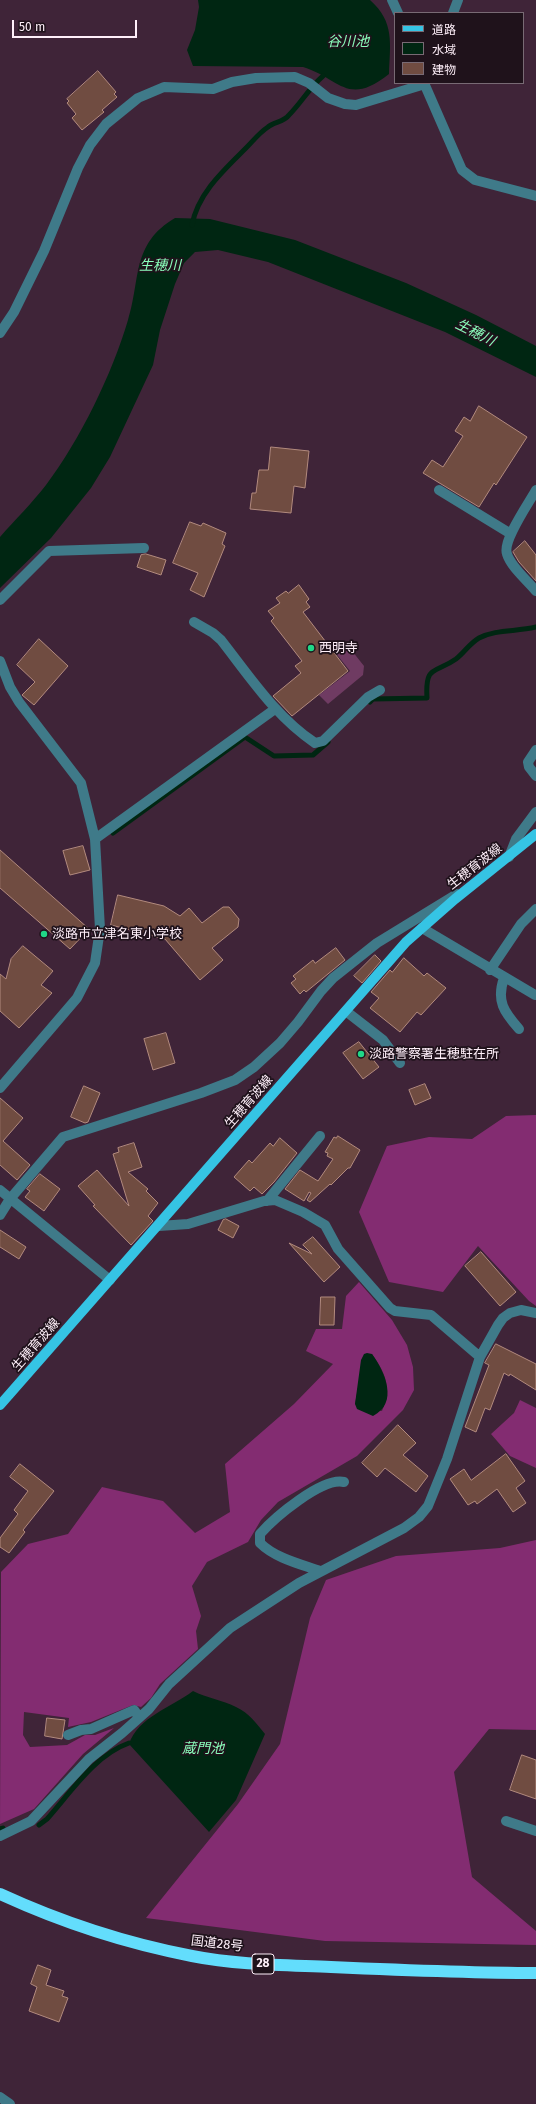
<!DOCTYPE html>
<meta charset="utf-8">
<style>
body{margin:0}
#map{position:relative;width:536px;height:2104px;overflow:hidden;background:#3f2438;font-family:"Fira Sans","Noto Sans JP",sans-serif}
canvas{display:block}
.legend{position:absolute;left:394px;top:12px;width:130px;height:72px;box-sizing:border-box;background:#1f121b;border:1px solid #786a74;margin:0;padding:5px 7px;list-style:none;font-size:12px;color:#feeff9}
.legend li{display:flex;align-items:center;gap:8px;height:20px}
.legend b{width:20px;border:1px solid #786a74}
.scale{position:absolute;left:12px;top:20px;width:125px;height:18px;box-sizing:border-box;border:2px solid #feeff9;border-top:0;padding-left:5px;font-size:12px;line-height:14px;white-space:nowrap;color:#feeff9;-webkit-text-stroke:3px #1f121b;paint-order:stroke}
</style>
<div id="map">
<canvas width="536" height="2104"></canvas>
<ul class="legend">
<li><b style="height:5px;background:#35c4e4"></b>道路</li>
<li><b style="height:11px;background:#002612"></b>水域</li>
<li><b style="height:11px;background:#704c41"></b>建物</li>
</ul>
<div class="scale">50 m</div>
</div>
<script>
const c = document.querySelector('canvas').getContext('2d');
c.lineJoin = 'round';
function fillPath(path, color) { c.fillStyle = color; c.fill(path, 'evenodd'); }
function stroke(path, color, width, dash) { c.strokeStyle = color; c.lineWidth = width; c.lineCap = dash ? 'butt' : 'round'; c.setLineDash(dash || []); c.stroke(path); }
function drawText(font, color, halo, rows, align = 'center') {
  c.font = font + ' "Fira Sans","Noto Sans JP",sans-serif'; c.lineWidth = 3.5; c.setLineDash([]); c.textBaseline = 'middle'; c.strokeStyle = halo; c.fillStyle = color; for (const [text, x, y, turn = 0] of rows) {
    c.save(); c.translate(x, y); c.rotate((+turn || 0) * Math.PI / 180); c.textAlign = isNaN(turn) ? turn : align; if (halo) c.strokeText(text, 0, 0); c.fillText(text, 0, 0); c.restore();
  }
}
fillPath(new Path2D(`
 M345,642L364,666L363,675L328,704L319,695L350,671L334,651Z`), '#6f3b62');
fillPath(new Path2D(`
 M536,1115V1306L529,1301L478,1246L443,1292L389,1282L359,1212L387,1146L429,1137L472,1139L506,1116Z
 M359,1282L392,1320L407,1345L413,1367L414,1390L403,1410L357,1456L278,1502L261,1520L248,1542L207,1562L192,1586L201,1616L196,1631L198,1649L160,1684L151,1698L141,1707L133,1705L91,1722L68,1727L69,1718L24,1712L23,1735L30,1747L67,1745L85,1735H95L114,1728L83,1754L34,1809L0,1824L1,1572L28,1544L68,1534L102,1487L163,1501L195,1533L230,1512L225,1464L294,1404L333,1364L306,1351L316,1329H342L346,1296ZM372,1354C386,1374 392,1388 382,1411L355,1404L358,1388Z
 M520,1400L536,1408V1468L510,1456L491,1434L514,1413Z
 M536,1540V1730L489,1729L454,1772L472,1877L536,1931V1945L325,1941L146,1918L238,1804L280,1744L310,1618L326,1580L396,1556L500,1548Z`), '#832c71');
fillPath(new Path2D(`
 M198,0H370C395,22 390,44 389,74C347,107 341,79 303,67L193,66L187,50L195,30L199,7Z
 M175,218L210,219L295,240L406,283L476,315L536,346V377L445,332L268,262L218,250L195,252L184,263L175,284L160,330L153,365L110,457L91,488L51,538L0,588V537C15,520 32,503 46,485C80,440 112,374 128,320C141,279 131,244 175,218Z
 M367,1353L372,1354C385,1372 399,1403 373,1416L357,1409L355,1404L361,1360L364,1354Z
 M193,1691C207,1698 222,1700 236,1707C249,1713 257,1724 265,1734L236,1800L209,1832L129,1744C138,1717 172,1707 193,1691Z`), '#002612');
stroke(new Path2D(`
 M192,225C198,193 224,170 246,148C253,141 259,133 268,127C274,122 284,122 289,115C301,103 310,87 323,76
 M370,702L373,699L427,698C425,664 435,674 456,659C464,653 470,643 479,638C496,629 517,632 536,627
 M113,833L245,737L274,756L313,755L328,742
 M39,1825L47,1819C71,1792 95,1755 129,1743
 M0,1829L3,1828`), '#002612', 5);
const building = new Path2D(`
 M98,71L116,92L114,94L117,97L102,110L104,112L82,130L72,118L76,114L67,103L69,101L67,99Z
 M479,406L527,437L496,485L494,483L479,507L423,473L432,460L443,467L463,436L455,431L464,417L470,421Z
 M271,447L309,451L305,488L294,486L291,513L250,509L252,493H256L259,470H268Z
 M190,522L201,526L203,523L226,533L222,544L225,546L204,597L190,590L198,573L173,563Z
 M525,541L536,555V581L519,562L513,552Z
 M146,554L166,560L161,575L137,567L141,555Z
 M299,585L309,599L306,602L310,607L303,612L348,671L292,716L273,696L301,673L295,666L302,661L271,621L274,618L268,611L280,603L276,598L286,591L288,593Z
 M39,639L68,666L34,705L22,695L35,682L17,665Z
 M83,846L90,870L70,875L63,851Z
 M0,850L89,929L70,949L0,888Z
 M118,895L164,906L180,916L189,908L202,923L223,907H229L239,919L238,927L212,948L223,960L200,980L165,939L111,925Z
 M23,946L53,971L41,985L52,993L19,1028L0,1011V974L6,979L11,959Z
 M336,948L345,960L306,992L304,990L300,994L291,983L296,979L293,976L313,960L315,963Z
 M375,955L381,961L362,983L354,976Z
 M404,958L424,976L427,973L446,988L421,1015L417,1012L400,1032L370,1008L379,998L371,992L390,970L392,972Z
 M166,1033L175,1063L153,1070L144,1039Z
 M359,1042L379,1067L363,1079L343,1053Z
 M425,1084L431,1098L415,1105L409,1090Z
 M84,1086L100,1093L88,1122L85,1123L71,1117Z
 M0,1098L23,1118L3,1141L30,1165L17,1180L0,1165Z
 M338,1136L360,1150L350,1168H348L331,1185L330,1184L310,1202L307,1200L311,1193L309,1192L304,1201L285,1189L300,1170L318,1181L333,1159L327,1156L328,1153L325,1152L334,1137L336,1138Z
 M280,1138L297,1153L274,1182L262,1194L254,1187L250,1191L234,1177L249,1160L252,1163L270,1143L273,1146Z
 M134,1143L142,1167L128,1172L148,1189L146,1191L158,1203L148,1216L153,1221L131,1245L93,1206L95,1205L78,1186L97,1170L129,1206L113,1154L119,1152L118,1148Z
 M40,1174L60,1189L44,1211L25,1197L30,1191L27,1189Z
 M226,1219L239,1226L233,1238L218,1230L223,1220Z
 M0,1230L26,1247L19,1259L0,1247Z
 M313,1237L340,1267L324,1282L289,1243L312,1254L303,1245Z
 M481,1252L516,1292L500,1306L465,1266Z
 M321,1297H335L334,1325H320Z
 M496,1344L536,1364V1390L510,1374L509,1376L504,1373L490,1410L485,1408L476,1432L465,1427L489,1365L485,1363Z
 M398,1425L416,1443L403,1455L428,1476L416,1492L385,1468L377,1477L362,1463Z
 M506,1454L525,1481L516,1488L526,1503L513,1512L497,1489L477,1504L475,1501L468,1505L450,1479L464,1469L471,1480Z
 M20,1464L54,1491L23,1530L25,1532L9,1553L0,1547V1538L18,1514L14,1510L28,1491L10,1477Z
 M47,1718L65,1720L62,1739L45,1736Z
 M522,1755L536,1760V1799L510,1790Z
 M38,1965L51,1970L46,1985L64,1991L62,1996L68,1998L59,2022L29,2011L37,1987L31,1984Z`);
fillPath(building, '#704c41');
stroke(building, '#b28a7e', 1);
stroke(new Path2D(`
 M392,0L398,13
 M453,13L458,0
 M424,83L462,170L475,180L536,196
 M0,333L14,312L44,251L78,168L90,145L106,124L138,98L164,87L213,89L232,82L256,78L295,77L309,83L328,98L345,104L356,105L425,84
 M439,490L511,534
 M536,490C529,503 502,541 507,554C511,567 527,580 536,591
 M0,600L49,551L144,548
 M194,622L213,633L221,640C250,677 276,717 315,743L323,741L368,697L380,690
 M0,661L10,687L19,702L81,783L95,839L100,929L95,963L77,998L0,1088
 M536,750L528,762L529,767L536,776
 M95,839L275,709
 M509,857L516,839L536,812
 M422,928L535,995
 M490,970L521,924L536,909
 M504,978C496,1001 504,1012 519,1029
 M347,1012L383,1040L400,1063
 M0,1190L110,1280
 M267,1201L320,1136
 M0,1215L10,1199L63,1137L201,1093L235,1080L254,1067L280,1043L298,1022L321,991L333,978L377,943L457,894
 M159,1226L188,1224L264,1201L275,1200L303,1212L325,1225L338,1249L390,1308L395,1311L431,1315L480,1357
 M320,1571C300,1564 275,1558 260,1543V1534C274,1518 322,1477 344,1482
 M68,1735L81,1730L91,1729L134,1710L139,1717
 M506,1821L536,1831
 M0,1836L31,1821L89,1759L122,1733L149,1709L169,1684L230,1628L299,1583L404,1528L419,1517L428,1506L447,1459L480,1357L498,1325L503,1318L510,1313L521,1310L536,1313
 M0,2097L10,2104`), '#3f7a89', 10);
stroke(new Path2D(`
 M0,1405L406,942L455,899L536,834`), '#35c4e4', 10);
stroke(new Path2D(`
 M0,1894C63,1923 124,1943 192,1956C237,1965 285,1965 331,1967C399,1970 467,1973 536,1973`), '#63ddfc', 12);
for (const [x, y, r, color] of [
 [311,648,4,"#20d887"],
 [44,934,4,"#20d887"],
 [361,1054,4,"#20d887"]
]) { const dot = new Path2D(); dot.arc(x, y, r, 0, 2 * Math.PI); c.fillStyle = color; c.fill(dot); stroke(dot, '#1f121b', 1.5); }
for (const [x, y, w] of [
 [263,1964,22]
]) { const box = new Path2D(); box.roundRect(x - w / 2, y - 10, w, 20, 3); c.fillStyle = '#1f121b'; c.fill(box); stroke(box, '#feeff9', 1); }
drawText('bold 12px', '#feeff9', null, [
 ["28",263,1964]
]);
drawText('13px', '#feeff9', '#1f121b', [
 ["西明寺",319,648],
 ["淡路市立津名東小学校",52,934],
 ["淡路警察署生穂駐在所",369,1054]
], 'left');
drawText('13px', '#feeff9', '#1f121b', [
 ["生穂育波線",475,867,-38],
 ["生穂育波線",249,1102,-49],
 ["生穂育波線",36,1345,-49],
 ["国道28号",217,1944,7]
]);
drawText('italic 14px', '#8afdbb', '#1f121b', [
 ["谷川池",348,42],
 ["生穂川",160,266],
 ["生穂川",475,333,27],
 ["蔵門池",203,1749]
]);
</script>
